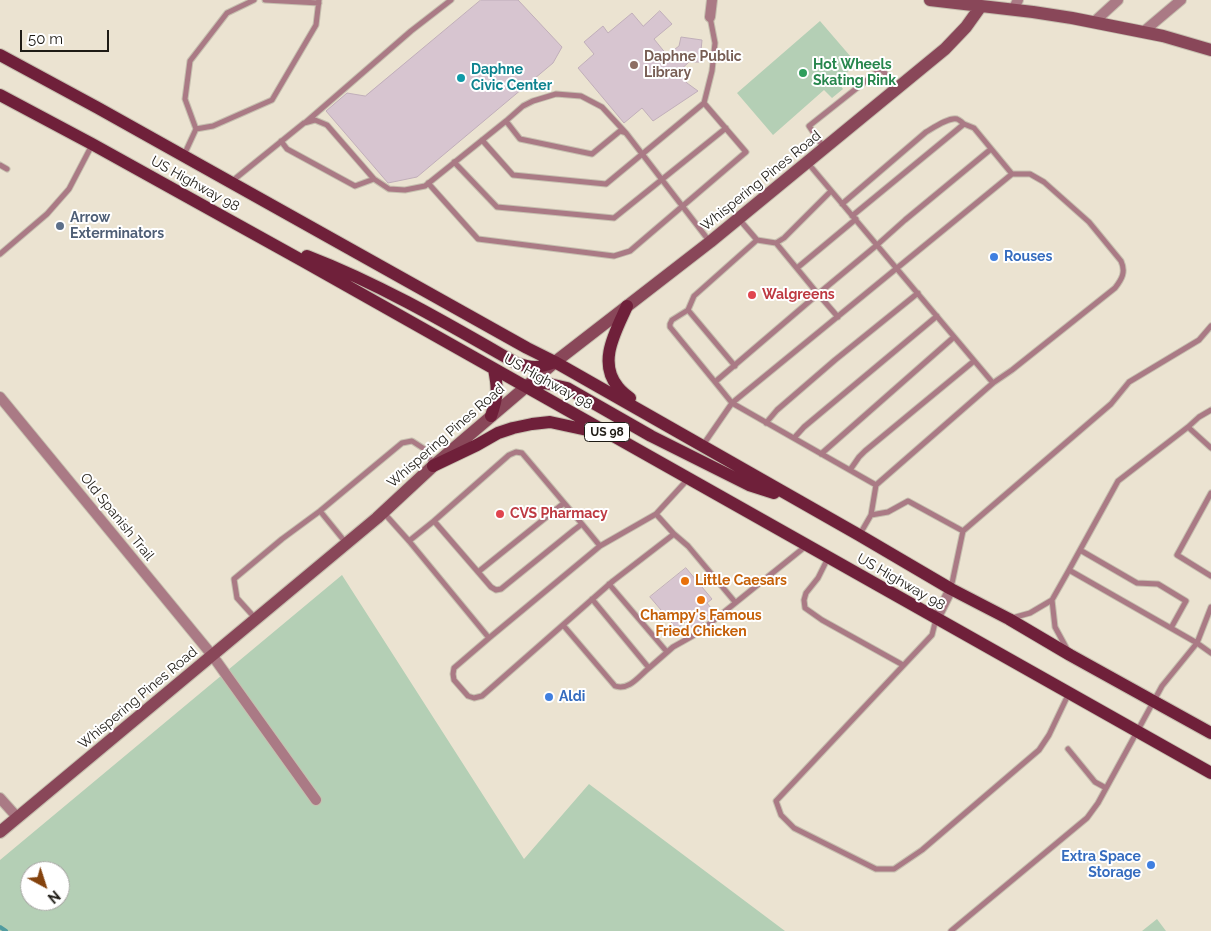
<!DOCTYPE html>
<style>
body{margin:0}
#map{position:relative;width:1211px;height:931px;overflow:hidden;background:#ebe3d1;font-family:Raleway,sans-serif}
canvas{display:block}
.north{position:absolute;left:20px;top:861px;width:50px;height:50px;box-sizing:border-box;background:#fff;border:1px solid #a5a4a1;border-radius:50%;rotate:140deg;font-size:14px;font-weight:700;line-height:20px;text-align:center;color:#1e1b15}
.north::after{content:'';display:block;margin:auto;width:18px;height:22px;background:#84430e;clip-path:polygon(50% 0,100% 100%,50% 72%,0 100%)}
.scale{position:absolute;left:20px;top:30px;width:89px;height:22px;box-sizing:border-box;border:2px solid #1e1b15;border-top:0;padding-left:6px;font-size:15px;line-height:18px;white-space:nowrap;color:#1e1b15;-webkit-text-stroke:4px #fff;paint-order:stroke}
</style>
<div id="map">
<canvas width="1211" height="931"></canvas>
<div class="north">N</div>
<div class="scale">50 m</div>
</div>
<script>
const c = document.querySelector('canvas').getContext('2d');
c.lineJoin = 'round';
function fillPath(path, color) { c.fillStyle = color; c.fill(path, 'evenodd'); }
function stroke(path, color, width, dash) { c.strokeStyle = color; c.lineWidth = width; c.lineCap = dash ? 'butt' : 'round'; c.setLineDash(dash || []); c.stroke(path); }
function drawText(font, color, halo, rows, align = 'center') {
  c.font = font + ' Raleway,sans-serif'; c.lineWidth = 4; c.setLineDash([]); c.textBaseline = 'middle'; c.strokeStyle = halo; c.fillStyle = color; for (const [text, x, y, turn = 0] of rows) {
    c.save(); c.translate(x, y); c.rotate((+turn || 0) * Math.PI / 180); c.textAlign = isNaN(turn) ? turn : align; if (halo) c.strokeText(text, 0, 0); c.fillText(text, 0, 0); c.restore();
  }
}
fillPath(new Path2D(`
 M820,21L857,64L837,81L843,89L832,98L824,90L773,135L737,93Z
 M342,575L524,859L589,784L785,931H0V860ZM30,871H60V901H30Z
 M1157,919L1166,931H1142Z`), '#b4cfb5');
stroke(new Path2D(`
 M0,927L6,931`), '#519b9f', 4);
const building = new Path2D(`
 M481,0H518L562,47L553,63L417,177L388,183L326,111L347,93L365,96Z
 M660,11L672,24L654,39L667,55L679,46L681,37L702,40L700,62H689L678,72L687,83L698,91L653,121L642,108L624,123L578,68L594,54L584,42L603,26L608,33L632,13L643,26Z
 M686,568L712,599L707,603L715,613L694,630L686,621L677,629L650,597Z`);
fillPath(building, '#d7c5d0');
stroke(building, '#c0aeb9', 1);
const lane = new Path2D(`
 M265,0L319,3
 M506,121L523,106L533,101L556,94L581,96L602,107L626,133L710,242
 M306,122L411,31L451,0
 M196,129L185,99L190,61L227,13L254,0
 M482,140L513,175L606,184L704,103L712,71L715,43L710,17
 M281,141L287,149L355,186L374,179
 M824,148L809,126L881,69L898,87
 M184,155L196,129L213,126L272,100L316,25L319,0
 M454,162L497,207L614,218L726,128
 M807,162L993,383L876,485L871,515L860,534
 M0,165L7,169
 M231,182L304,123L315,120L327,125L374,179L389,189L405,190L425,186L506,121L520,139L592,154L620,131L626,133
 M428,183L478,239L614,256L630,251L746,152L704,103
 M842,204L926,132C933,128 949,117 957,119C960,120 961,122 964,124
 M852,216L964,124L974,128L1012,174L732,403L876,485
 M776,243L784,238L831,191
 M0,254L47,214L69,189L92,145
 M797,268L856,219
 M688,310L672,320L670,324V327L715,382
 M838,317L818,294L877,245L905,220L991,149
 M735,366L688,310L694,296L757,240
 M993,383L1012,370L1115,288C1122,279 1126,272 1121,261L1089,222L1044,182L1030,174H1012
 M766,423L777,410L835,360L918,293
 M1188,427L1199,417L1211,410
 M794,438L804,427L937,316
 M703,445L732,403L715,382L818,294L776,243L757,240L739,219
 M821,454L954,337
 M850,470L859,457L865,451L974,361
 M1211,493L1177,555L1211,576
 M320,511L346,543
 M384,513L409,541L434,521L491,587L496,590L501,589L574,530L582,524L600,546L656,514L688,479
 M656,514L674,534L688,546L735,602
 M871,515L888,512L908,501L963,531
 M434,521L509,455L516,452L522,453L582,524
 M409,541L489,638L454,668L453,674L454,680L468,696L474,698L482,696L613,581L674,534
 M1080,550L1137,583L1158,584L1186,601L1171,628
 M828,558L818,578L806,593L804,600L805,608L822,620L903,665
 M1069,570L1118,481L1188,427L1211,448
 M478,572L564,503
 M609,584L667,652
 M951,588L963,531L1111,404L1129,382L1199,340L1211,326
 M1052,600L1055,627L1067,649
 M255,618L237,598L234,579L282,539L320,511L402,443L412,441L426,450L433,465
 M1012,618L1030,613L1052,600L1069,570L1197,643L1211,607
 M936,619L932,635L776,801L781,815L794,828L876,869H894L922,850L1039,750L1049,735L1069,693
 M563,625L615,686C629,691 639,676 649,668L592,599
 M489,638L600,546
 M649,668L673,647L698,633L806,546
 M1068,749L1095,782L1106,788
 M951,931L1087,818L1098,803L1162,686L1197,643L1211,653`);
const street = new Path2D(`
 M1013,10L1018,0
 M710,17L712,0
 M1094,22L1118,0
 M1143,32L1181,0
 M0,397L212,655L316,800
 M936,619L951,589
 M0,798L17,817`);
const secondary = new Path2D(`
 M930,0L1033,12L1072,18L1163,36L1211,50
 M0,832L377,518L433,466L555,362L710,242L945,49L966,27L981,6`);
const primary = new Path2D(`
 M0,55L98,108L527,348L555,362L859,535L951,589L1009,619L1070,655L1211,733
 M0,95L92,144L303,261L1211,773
 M307,256C380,284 448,324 516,363C533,369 539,368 555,362
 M627,306C616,331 597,362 618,387C621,391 626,395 630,398
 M526,386L545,383L567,388L651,436L749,485L774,493
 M491,416C498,396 498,389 494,369
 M433,466L477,445L498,433L513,428L532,424L550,422L601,433`);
stroke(lane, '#c6bfaf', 7);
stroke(street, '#c6bfaf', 12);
stroke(secondary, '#c6bfaf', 14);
stroke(primary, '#c6bfaf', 14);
stroke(lane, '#aa7a85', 5);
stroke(street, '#aa7a85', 10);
stroke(secondary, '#894759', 12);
stroke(primary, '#6f203a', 12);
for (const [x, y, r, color] of [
 [634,65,5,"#8d6e63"],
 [803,73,5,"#2e9e5b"],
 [461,78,5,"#0f9aa8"],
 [60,226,5,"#5c6f8a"],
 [994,257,5,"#3f7fe0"],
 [752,295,5,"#e0444e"],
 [500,514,5,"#e0444e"],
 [685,581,5,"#e8710a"],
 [701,600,5,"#e8710a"],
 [549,697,5,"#3f7fe0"],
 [1151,865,5,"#3f7fe0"]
]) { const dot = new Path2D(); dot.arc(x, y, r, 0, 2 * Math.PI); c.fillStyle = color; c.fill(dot); stroke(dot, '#fff', 2); }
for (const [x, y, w] of [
 [607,432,45]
]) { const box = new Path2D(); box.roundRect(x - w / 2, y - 9.5, w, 19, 4); c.fillStyle = '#fff'; c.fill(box); stroke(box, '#1e1b15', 1); }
drawText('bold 12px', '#1e1b15', null, [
 ["US 98",607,432]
]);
drawText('bold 14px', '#785e54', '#fff', [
 ["Daphne Public",644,57],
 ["Library",644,73]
], 'left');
drawText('bold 14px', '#27864d', '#fff', [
 ["Hot Wheels",813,65],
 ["Skating Rink",813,81]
], 'left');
drawText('bold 14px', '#0d838f', '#fff', [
 ["Daphne",471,70],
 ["Civic Center",471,86]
], 'left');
drawText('14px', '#1e1b15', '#fff', [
 ["Whispering Pines Road",761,181,-39],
 ["US Highway 98",195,184,29],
 ["US Highway 98",548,382,29],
 ["Whispering Pines Road",446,436,-41],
 ["Old Spanish Trail",117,517,51],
 ["US Highway 98",901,582,30],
 ["Whispering Pines Road",138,698,-40]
]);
drawText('bold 14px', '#4e5e75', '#fff', [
 ["Arrow",70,218],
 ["Exterminators",70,234]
], 'left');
drawText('bold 14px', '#366cbe', '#fff', [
 ["Rouses",1004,257],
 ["Aldi",559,697],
 ["Extra Space",1141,857,"right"],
 ["Storage",1141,873,"right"]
], 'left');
drawText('bold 14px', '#be3a42', '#fff', [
 ["Walgreens",762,295],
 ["CVS Pharmacy",510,514]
], 'left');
drawText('bold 14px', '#c56008', '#fff', [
 ["Little Caesars",695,581],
 ["Champy's Famous",701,616,"center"],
 ["Fried Chicken",701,632,"center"]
], 'left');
</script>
